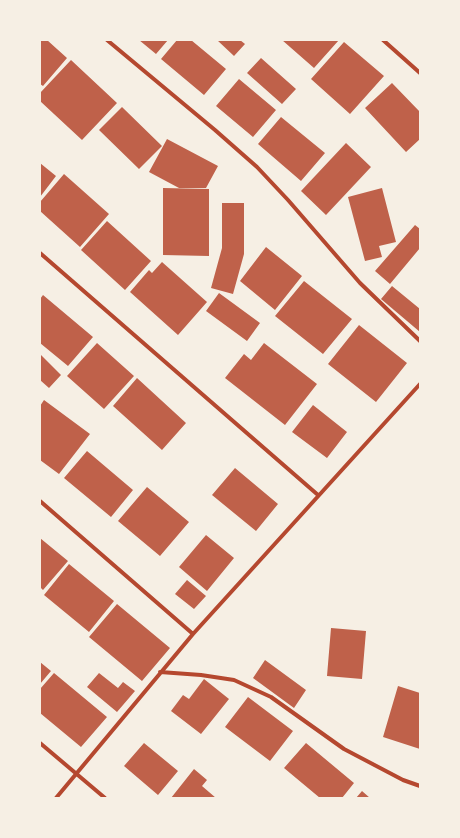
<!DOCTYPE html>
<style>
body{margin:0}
#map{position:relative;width:460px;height:838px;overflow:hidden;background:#f6efe4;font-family:"IBM Plex Sans",sans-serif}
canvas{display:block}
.frame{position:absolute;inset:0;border:41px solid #f6efe4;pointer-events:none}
</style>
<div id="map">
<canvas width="460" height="838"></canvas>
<div class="frame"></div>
</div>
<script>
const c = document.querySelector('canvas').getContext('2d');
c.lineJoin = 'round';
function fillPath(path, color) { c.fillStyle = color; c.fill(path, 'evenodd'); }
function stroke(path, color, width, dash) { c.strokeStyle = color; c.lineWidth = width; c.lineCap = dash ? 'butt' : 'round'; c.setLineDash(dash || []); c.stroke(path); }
fillPath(new Path2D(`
 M40,40H47L67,58L43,86L40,84Z
 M139,40H168L156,54Z
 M177,40H191L226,69L204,95L161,59Z
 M217,40H240L245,44L234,56Z
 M282,40H339L314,68Z
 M344,42L384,76L350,114L311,79Z
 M261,58L296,89L282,104L247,73Z
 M71,60L117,103L82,140L40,101V93Z
 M239,79L276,110L253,137L216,106Z
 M392,83L420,112V139L406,152L365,108Z
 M122,107L162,146L139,169L99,130Z
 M281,117L325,153L301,181L258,144Z
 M167,139L218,166L206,188H179L149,172Z
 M346,143L371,167L326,215L301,191Z
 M40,163L56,176L40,197Z
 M64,174L109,214L80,247L40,211V202Z
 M163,188L209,189V256L163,255Z
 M382,188L396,242L379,246L382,257L365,261L348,197Z
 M222,203H244V254L233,294L211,288L222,248Z
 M107,221L151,261L125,290L81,250Z
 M415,225L420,229V248L390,284L375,271Z
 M266,247L302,276L275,310L240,281Z
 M162,262L207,302L178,335L130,292L149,270L152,273Z
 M304,281L352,319L323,354L275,316Z
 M392,286L420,309V332L381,299Z
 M219,293L260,323L247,341L206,311Z
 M43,295L93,337L68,366L40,343V299Z
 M359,325L407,363L376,402L328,364Z
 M97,343L134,376L104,409L67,376Z
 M264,343L317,384L285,425L225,378L244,354L251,360Z
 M40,354L61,375L49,388L40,380Z
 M137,378L186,423L162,450L113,406Z
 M44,400L90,434L59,474L40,460V406Z
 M313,405L347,432L327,458L292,432Z
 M87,451L133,490L111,517L64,478Z
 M235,468L278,504L256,531L212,495Z
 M147,487L189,522L160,556L118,521Z
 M206,535L234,558L207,591L179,567Z
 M40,538L68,561L43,590L40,587Z
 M69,564L114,601L89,632L44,595Z
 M187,580L206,596L194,609L175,594Z
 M117,604L170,648L142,681L89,637Z
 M331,628L366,631L362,679L327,676Z
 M265,660L306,690L294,708L253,678Z
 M40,662L51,671L40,684Z
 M54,673L107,717L81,747L40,713V689Z
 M99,673L118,688L123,682L135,691L117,712L87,687Z
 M204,679L229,699L201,734L171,711L183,695L189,699Z
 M398,686L420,693V749L383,737Z
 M248,697L293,731L270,761L225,727Z
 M144,743L178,771L158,795L124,766Z
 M306,743L354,783L342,798H320L284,768Z
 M194,769L207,780L202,786L216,798H171Z
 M362,791L370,798H356Z`), '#bf614a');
stroke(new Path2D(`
 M107,40L215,130L257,167L288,200L360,283L420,341
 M383,40L420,73
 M40,253L318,495
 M40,501L193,634
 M160,672L201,675L234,680L271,697L344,749L403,780L420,786
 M40,743L105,798
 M56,798L193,634L420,384`), '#b5482f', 4);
</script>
